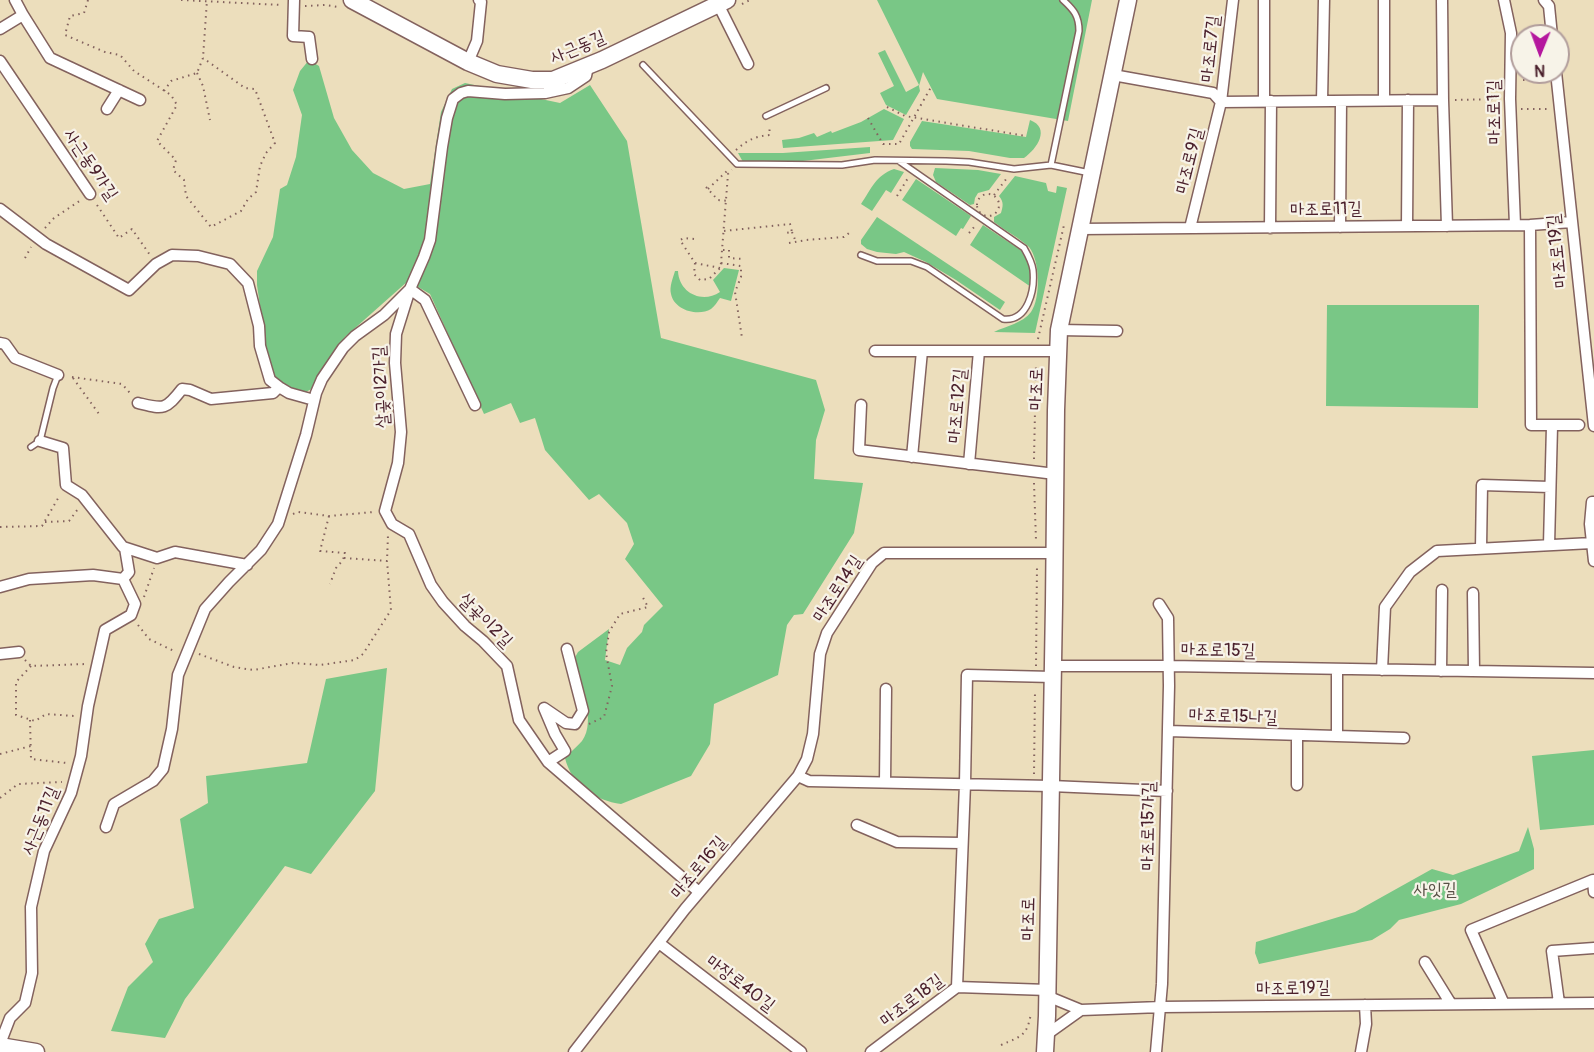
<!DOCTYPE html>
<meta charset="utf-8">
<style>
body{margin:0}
#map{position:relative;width:1594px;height:1052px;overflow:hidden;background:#ecdebc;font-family:Pangolin,sans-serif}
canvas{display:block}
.north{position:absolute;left:1510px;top:24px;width:60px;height:60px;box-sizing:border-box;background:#f7f3e8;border:2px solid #b29e9c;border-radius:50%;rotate:181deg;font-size:16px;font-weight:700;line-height:24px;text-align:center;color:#4a1f2b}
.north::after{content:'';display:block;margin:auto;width:21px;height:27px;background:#b5179e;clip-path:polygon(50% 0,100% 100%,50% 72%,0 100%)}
</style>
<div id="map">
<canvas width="1594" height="1052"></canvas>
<div class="north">N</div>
</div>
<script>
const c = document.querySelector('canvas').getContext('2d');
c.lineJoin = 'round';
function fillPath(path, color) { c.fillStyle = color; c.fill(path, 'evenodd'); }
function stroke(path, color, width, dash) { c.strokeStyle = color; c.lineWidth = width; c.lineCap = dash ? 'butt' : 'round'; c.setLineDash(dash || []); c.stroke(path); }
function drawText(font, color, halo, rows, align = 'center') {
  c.font = font + ' Pangolin,"Poor Story",sans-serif'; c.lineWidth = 4.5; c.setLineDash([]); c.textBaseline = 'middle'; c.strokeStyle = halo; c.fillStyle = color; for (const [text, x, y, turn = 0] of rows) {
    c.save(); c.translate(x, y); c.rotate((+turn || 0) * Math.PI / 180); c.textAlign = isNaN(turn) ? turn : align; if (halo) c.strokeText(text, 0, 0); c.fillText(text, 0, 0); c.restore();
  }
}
fillPath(new Path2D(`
 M877,0H1092L1068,121L937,99L923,72L919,86L920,91L906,115L886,105L880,93L894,86L878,53L885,50L906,92L919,85Z
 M309,60L319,66L334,118L352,150L373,173L404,189L430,184L441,112L452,89L465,83L560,103L590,85L627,141L661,338L816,380L825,410L816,440L814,479L863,483L854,533L803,614L794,615L787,625L778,675L714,704L710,744L691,776L621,804C596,801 571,784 565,758C570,752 577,747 582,741C597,721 580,682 573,661L578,652L609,629L605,660L620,665L627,648L642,632L644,625L663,606L625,559L634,544L627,523L599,494L589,500L545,450L535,418L520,423L511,403L484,414L430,294L408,281L345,337L313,388L306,392L290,389L278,382L271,370L266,348L257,285V271L273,237L280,189L287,185L296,157L302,115L293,90L300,71Z
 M884,109L904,119L893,140L783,148L782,140L799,138L814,133L817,137L831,131L832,133L861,122Z
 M1030,120C1051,128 1037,149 1024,158H1010L969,151L912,149L910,146V142L922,121L1026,137Z
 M870,147V153L803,161L743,162L738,153H783Z
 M935,168L978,170L1001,174L989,190L978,193L975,198L974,204L970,205L936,182L933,175Z
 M894,169L904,172L891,193L886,190L872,211L861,204C872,188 875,176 894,169Z
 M1015,176L1046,183L1048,191L1056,193L1057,186L1067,188L1035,333L994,332C1006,326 1023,323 1031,312C1041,298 1040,260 1029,247C1022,240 1003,229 994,222V217L1001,213C1003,206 1004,202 999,196Z
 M916,179L971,216L963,229L961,228L956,236L902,200Z
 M877,217L1005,302L1000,310L956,280L926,262L904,252L896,254L877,252L867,249L861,244V240Z
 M983,225L1022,251C1031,262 1031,273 1031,287L970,245Z
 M724,268L739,270L731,301L720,298C717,302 715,306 711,309C698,317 674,310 671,294C669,287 673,278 675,271H678C679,293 702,304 720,292L713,280Z
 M1327,305H1479L1478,408L1326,406Z
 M387,668L375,791L311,874L285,866L185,999L165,1038L111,1031L128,987L153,962L145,944L159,919L194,908L180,819L208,803L206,776L307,763L326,679Z
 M1594,750V825L1540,830L1532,756Z
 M1528,827L1534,849V869L1461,904L1399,920L1390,929L1372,940L1259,964L1255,953L1256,942L1355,912L1432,869L1453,875L1519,851Z`), '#79c786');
const lane = new Path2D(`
 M643,65L737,164L842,165L875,160L946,161L969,162L1014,169L1051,165L1090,173
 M766,116L826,88
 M1051,165L1079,31C1079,16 1074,10 1063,0
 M861,255L877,261H911L927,267L1003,319C1028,322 1035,290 1033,270C1032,262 1028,255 1024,248L899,161
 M31,447L40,441L53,388L58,375`);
const street = new Path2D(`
 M15,0L23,15L50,58L140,100
 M294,0L293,36L309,37L312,59
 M1442,0L1443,100L1447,226
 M1504,0L1511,33L1510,99L1515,225
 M1544,0L1549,6L1552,36
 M718,4L748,64
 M0,29L23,15
 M0,61L90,194
 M468,62L477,41L481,2L479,0
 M1556,72L1594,426
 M1113,75L1213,93L1221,102L1443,100
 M1384,100V0
 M1264,101V0
 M1322,101L1324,0
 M107,109L119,90
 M0,209L46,244L129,290L156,264L172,255L198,256L230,264L248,283L259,326L260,346L270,380L279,387L289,393L314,400
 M1530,225L1531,425H1579
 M1407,226L1408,100
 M1340,227L1341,101
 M1190,228L1221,102L1233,0
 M1270,228L1271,101
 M1080,229L1530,225L1572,222
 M1059,330L1117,331
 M0,343L5,344L15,358L58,375
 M875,351H1058
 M138,403C163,409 165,411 182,389L190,390L211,399L273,393L279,387
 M475,405L425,300L410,289L396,334L395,363L401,432L398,463L385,511L392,524L409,534L431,585L443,602L465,626L483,641L507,666L519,720L548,762L699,892
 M861,405L859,450L1055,474
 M40,441L63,448L66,485L82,495L123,547L157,558L175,552L247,565
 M912,457L922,351
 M969,464L979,351
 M1594,502H1592L1590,524L1594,561
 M1549,545L1552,426
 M1481,548L1482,485L1550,487
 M123,579L129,572L125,548
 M0,587L29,579L93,575L123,579
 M1473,593L1474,671
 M0,654L19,652
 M1053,666H1169L1594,673
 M1337,669V736
 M1382,670L1385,607L1410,572L1437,551L1592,543
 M1441,671L1442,590
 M1168,731L1404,738
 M1297,735V785
 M548,762L565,751L555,734L544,708L566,723L575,724L583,711L567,649
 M798,776L809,781L1051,786L1167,791
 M885,782L886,689
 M857,825L897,842L962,843
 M106,827L114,804L153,781L163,769L172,729L178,675L205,609L229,582L261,550L278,524L306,435L316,393L322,379L343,348L355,336L384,315L410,289L424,257L430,240L442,147L447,118L453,99L461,93L468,91L505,94L545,93L568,88L586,76L588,66
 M659,943L801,1052
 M1425,962L1451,1004
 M957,987L965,784L967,675L1053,677
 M1047,996L1081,1010L1161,1007L1594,1003
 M1559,1003L1552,951L1594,948
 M1504,1004L1471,930L1593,880L1594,892
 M1046,1035L1081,1010
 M0,1044L10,1018L25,1003L32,973L31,907L44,851L71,793L81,756L88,706L105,630L131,615L135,604L123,579
 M574,1052L685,909L798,776L807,759L813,734L820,654L827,633L872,563L884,553H1055
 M871,1052L957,987L1048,990
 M1156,1052L1162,984L1169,686L1168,618L1159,604
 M1361,1052L1366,1024L1365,1005`);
const secondary = new Path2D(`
 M352,0L468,62L497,74L532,80H553L602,60L727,0
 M0,1046L36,1052
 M1045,1052L1047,1016L1054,604L1056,410L1059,330L1128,0`);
stroke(lane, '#83625e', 8);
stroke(street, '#83625e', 13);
stroke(secondary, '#83625e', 19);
stroke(new Path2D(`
 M88,0L84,13L70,16L65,35L105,52L120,55L134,71L171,95L177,105L157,141L176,160L173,170L184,180L186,196L211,227L241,211L248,199L256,192L260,166L266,153L275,143L255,89L245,88L203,58
 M181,0L281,5
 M742,4L750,0
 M305,6L325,5L338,7
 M197,73L203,86L210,120
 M1523,80L1544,81
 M164,91L171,81L197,73L203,58L207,0
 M1455,100L1497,99
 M887,107L905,116L1026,136
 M1521,109H1549
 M868,118L883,144H899L931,87
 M736,150C747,140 756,136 770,135L769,125
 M706,187L718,200L730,201
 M708,189L728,170
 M977 205a11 11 0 1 1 22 0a11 11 0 1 1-22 0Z
 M994,195L1007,178
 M897,196L908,178
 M97,205L119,238L132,229L150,255
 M45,228L54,218L81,200
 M724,231L790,224L792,232L786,233
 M792,232L796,242
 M969,233L975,226
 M694,239L684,238L680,240L695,263L720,268
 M789,243L806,240L844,237L849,233
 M723,250H729V258L743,259
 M25,258L31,247
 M695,263L694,274L700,280L709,279L720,268L721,263L728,174L732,170
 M721,263L741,266V277L735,292L742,338
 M1038,339L1064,225
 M72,377L122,384L130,393
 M73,378L99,414
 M1034,459L1036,363
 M1034,483L1036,540
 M293,514L298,512L329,516L374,512
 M329,516L320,551L345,553L343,560L336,568L330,584
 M45,522L69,521L78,509
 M0,527L42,526L60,495
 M344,558L387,561
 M144,597L154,568
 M138,625L149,639L176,652
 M199,654L234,667L253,670L293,663L320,665L355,660L363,654L391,610L387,561L388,535
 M25,660L31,666L86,664
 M31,666L16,682V715L35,721L46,714L75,716
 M1036,666L1037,564
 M30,720L31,759L67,763
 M589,724L604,717L612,686L606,653L609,632L620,614L648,607L641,594
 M0,754L31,746
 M1034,774L1035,690
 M0,798L18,784L62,782
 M1001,1045C1021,1036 1027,1037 1031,1013`), '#83625e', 2, [1.5, 4.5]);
stroke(lane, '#fff', 5);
stroke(street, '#fff', 10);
stroke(secondary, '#fff', 16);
drawText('18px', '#4a1f2b', '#f7f3e8', [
 ["사근동길",578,48,-23],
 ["마조로7길",1211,49,-84],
 ["마조로1길",1495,112,-91],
 ["마조로9길",1190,161,-76],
 ["사근동9가길",90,165,56],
 ["마조로11길",1326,210,-1],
 ["마조로19길",1558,251,-96],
 ["살곶이2가길",382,387,-93],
 ["마조로",1037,389,-88],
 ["마조로12길",958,406,-85],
 ["마조로14길",838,589,-57],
 ["살곶이2길",485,621,45],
 ["마조로15길",1218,651,1],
 ["마조로15나길",1233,717,2],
 ["사근동11길",41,821,-68],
 ["마조로15가길",1149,826,-89],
 ["마조로16길",699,868,-50],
 ["마조로",1029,919,-89],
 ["마장로40길",740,984,37],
 ["마조로19길",1293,989,-1],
 ["마조로18길",912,1001,-37]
]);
drawText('18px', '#585146', '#f7f3e8', [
 ["사잇길",1435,890]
]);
</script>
